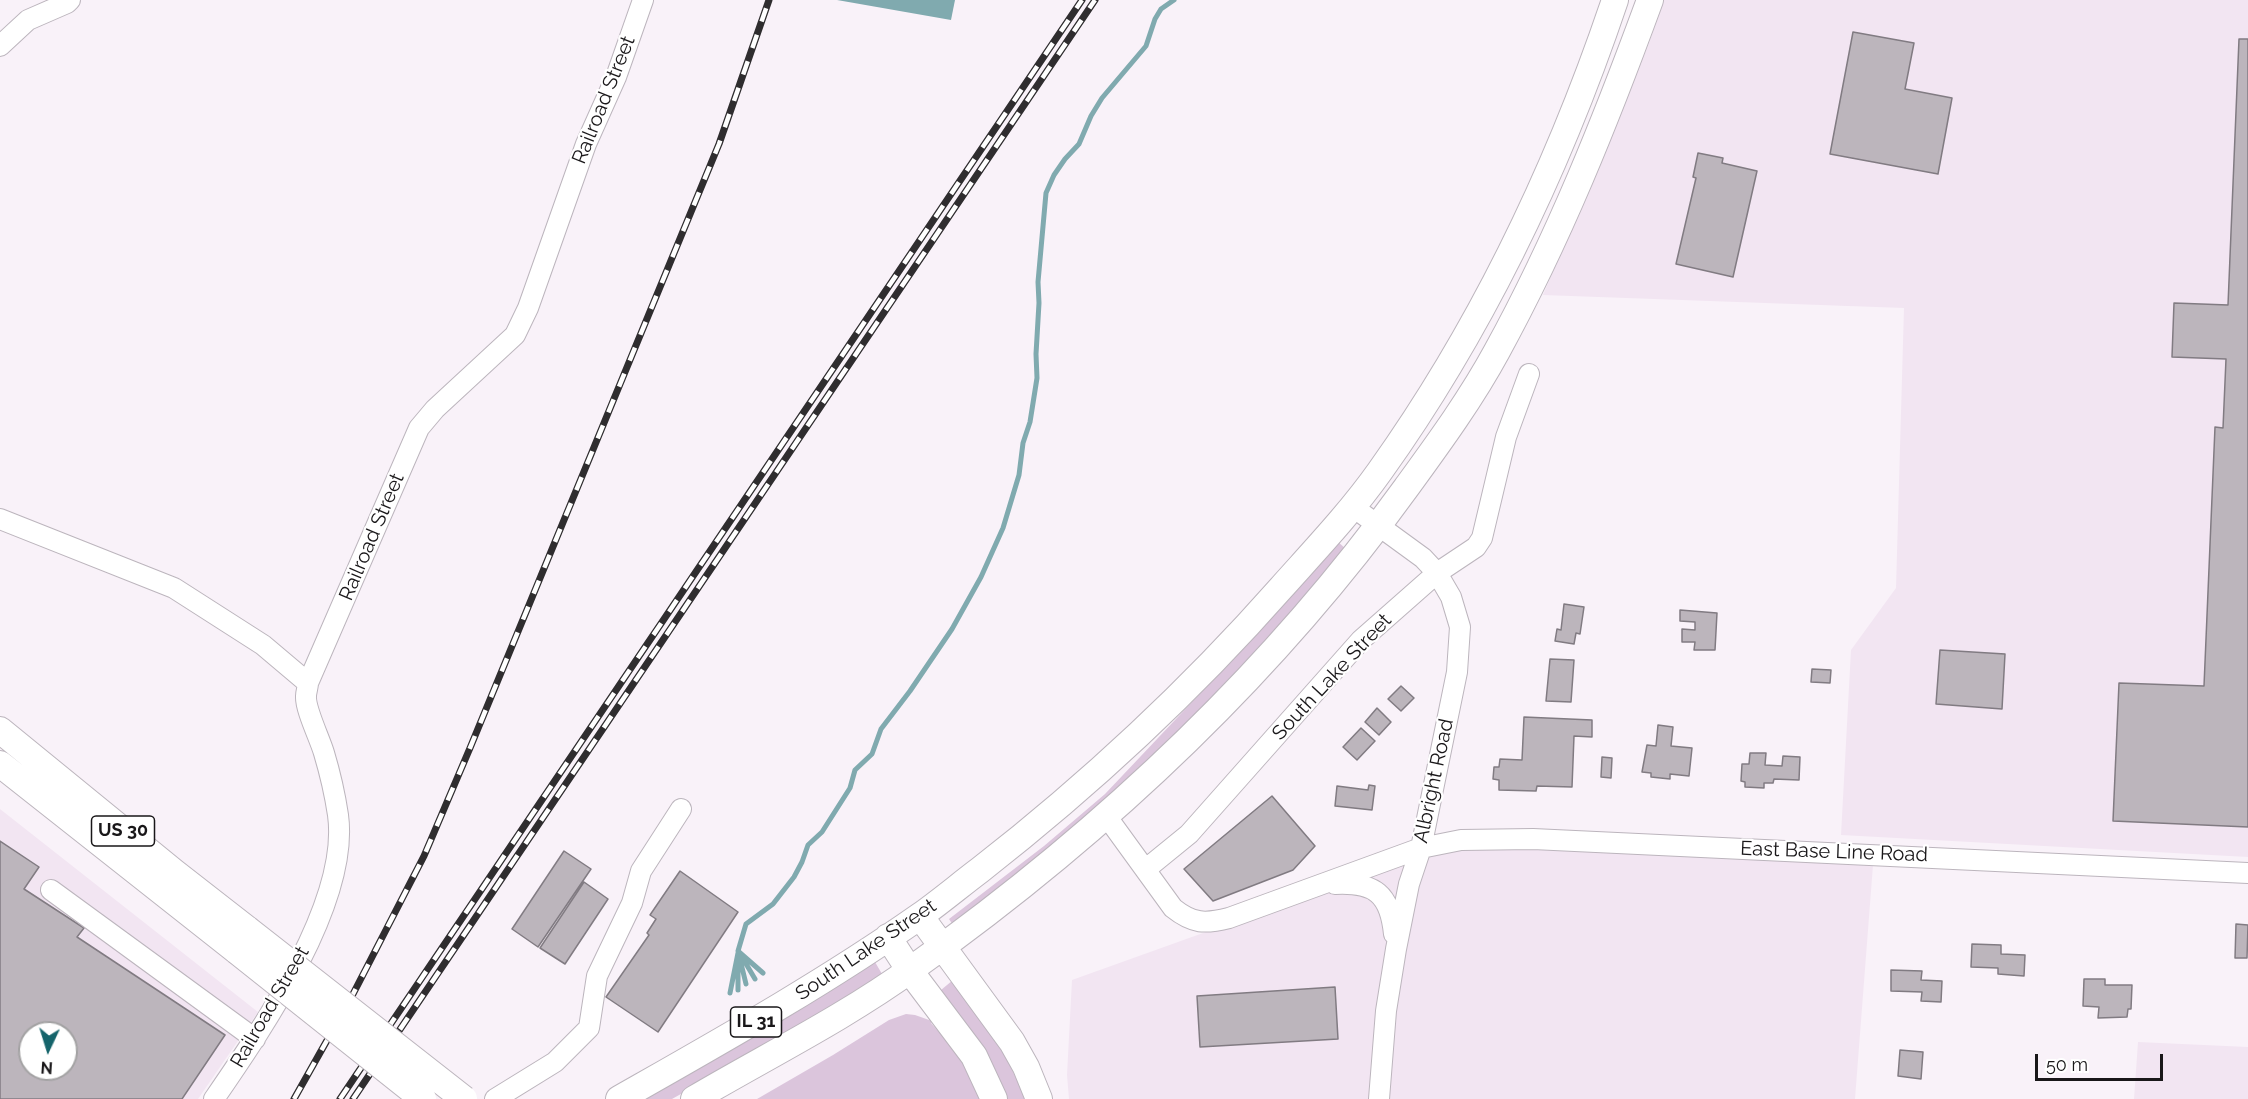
<!DOCTYPE html>
<style>
body{margin:0}
#map{position:relative;width:2248px;height:1099px;overflow:hidden;background:#f9f2f9;font-family:Raleway,sans-serif}
canvas{display:block}
.north{position:absolute;left:18px;top:1021px;width:60px;height:60px;box-sizing:border-box;background:#fff;border:2px solid #a3a2a3;border-radius:50%;rotate:184deg;font-size:16px;font-weight:700;line-height:24px;text-align:center;color:#191719}
.north::after{content:'';display:block;margin:auto;width:21px;height:27px;background:#15646b;clip-path:polygon(50% 0,100% 100%,50% 72%,0 100%)}
.scale{position:absolute;left:2035px;top:1054px;width:128px;height:27px;box-sizing:border-box;border:3px solid #191719;border-top:0;padding-left:8px;font-size:18px;line-height:21px;white-space:nowrap;color:#191719;-webkit-text-stroke:4px #fff;paint-order:stroke}
</style>
<div id="map">
<canvas width="2248" height="1099"></canvas>
<div class="north">N</div>
<div class="scale">50 m</div>
</div>
<script>
const c = document.querySelector('canvas').getContext('2d');
c.lineJoin = 'round';
function fillPath(path, color) { c.fillStyle = color; c.fill(path, 'evenodd'); }
function stroke(path, color, width, dash) { c.strokeStyle = color; c.lineWidth = width; c.lineCap = dash ? 'butt' : 'round'; c.setLineDash(dash || []); c.stroke(path); }
function drawText(font, color, halo, rows, align = 'center') {
  c.font = font + ' Raleway,sans-serif'; c.lineWidth = 4.5; c.setLineDash([]); c.textBaseline = 'middle'; c.strokeStyle = halo; c.fillStyle = color; for (const [text, x, y, turn = 0] of rows) {
    c.save(); c.translate(x, y); c.rotate((+turn || 0) * Math.PI / 180); c.textAlign = isNaN(turn) ? turn : align; if (halo) c.strokeText(text, 0, 0); c.fillText(text, 0, 0); c.restore();
  }
}
fillPath(new Path2D(`
 M1664,0H2248V857L1841,835L1851,650L1896,588L1904,308L1543,295L1649,43Z
 M0,809L258,1012L198,1099H0ZM30,1033H66V1069H30Z
 M1461,844L1873,865L1855,1099H1069L1067,1075L1072,980L1401,862Z
 M2138,1042L2248,1047V1099H2134Z`), '#f2e5f2');
fillPath(new Path2D(`
 M1337,541L1346,549L1255,657L1117,793L953,925L949,919L1044,846L1105,794L1280,609Z
 M875,962L882,974L878,978L773,1042L672,1099H642Z
 M953,980L1001,1046L1026,1099H1005L982,1050L941,990Z
 M906,1014L915,1015L932,1021L931,1023L961,1057L983,1099H757L833,1055L889,1020Z`), '#dbc5dc');
fillPath(new Path2D(`
 M837,0H955L951,20Z`), '#80aaaf');
stroke(new Path2D(`
 M739,952L763,973
 M742,957L755,979
 M738,964V990
 M746,984L738,951L746,924L773,904L794,877L802,862L808,845L822,832L850,788L855,770L872,754L881,729L910,691L952,629L981,577L1003,528L1019,475L1023,443L1030,422L1037,378L1036,354L1039,303L1038,282L1046,193L1054,175L1065,159L1079,144L1091,116L1102,98L1146,46L1155,19L1161,9L1174,0
 M730,993L738,953`), '#80aaaf', 5);
const building = new Path2D(`
 M1853,32L1914,43L1905,89L1952,98L1938,174L1830,154Z
 M2239,39H2248V827L2113,821L2119,683L2204,686L2215,427L2223,428L2226,359L2172,357L2174,303L2228,305Z
 M1698,153L1723,158L1722,163L1757,171L1733,277L1676,264L1696,178L1693,177Z
 M1564,604L1584,607L1580,634L1576,633L1574,644L1555,641L1557,629L1561,630Z
 M1680,610L1717,613L1715,650H1694L1695,642H1682V629L1695,630V622L1680,621Z
 M1940,650L2005,654L2002,709L1936,704Z
 M1550,659L1574,660L1571,702L1546,701Z
 M1812,669L1831,670L1830,683L1811,682Z
 M1401,686L1414,698L1401,711L1388,699Z
 M1377,708L1391,722L1379,735L1365,722Z
 M1524,717L1592,720V737L1574,736L1572,787L1537,786L1536,791L1499,790V780L1493,779L1494,767H1499L1500,759L1522,760Z
 M1658,725L1673,727L1671,746L1692,748L1689,776L1670,774V779L1651,777V773L1642,772L1647,745L1656,746Z
 M1361,728L1375,741L1357,760L1343,747Z
 M1750,753H1766L1765,765L1782,766L1783,756L1800,757L1799,780L1774,779L1773,783H1764V788L1745,787V782L1741,781L1742,764H1749Z
 M1602,757L1612,758L1611,778L1601,777Z
 M1369,785L1375,786L1372,810L1335,806L1337,786L1368,790Z
 M1272,796L1315,846L1293,870L1213,901L1184,869Z
 M0,841L39,867L24,889L84,928L77,937L225,1035L182,1099H0ZM30,1033H66V1069H30Z
 M564,851L591,869L538,947L512,929Z
 M680,871L738,912L658,1032L606,997L649,935L647,933L656,919L650,915Z
 M584,882L608,899L565,964L540,948Z
 M2236,924L2248,925L2247,958H2235Z
 M1972,944L2001,945V954L2025,955L2024,976L1998,974V968L1971,967Z
 M1891,970L1922,971L1921,980L1942,981L1941,1002L1921,1001L1922,992L1891,991Z
 M2084,979H2105V985H2132L2131,1009H2128L2127,1017L2098,1018L2099,1007L2083,1006Z
 M1335,987L1338,1039L1200,1047L1197,996Z
 M1900,1050L1923,1052L1921,1079L1898,1076Z`);
fillPath(building, '#bcb5bc');
stroke(building, '#817b82', 1.5);
const minor = new Path2D(`
 M0,46L28,20L67,3L70,0
 M1353,507L1423,558L1437,573L1451,597L1460,627L1457,672L1421,848L1409,884L1396,949L1386,1011L1379,1099
 M0,519L174,588L263,645L308,683
 M1107,817L1173,908C1193,924 1205,924 1229,918L1421,848L1461,840L1533,839L2248,873
 M1146,869L1189,834L1361,640L1437,573L1476,547L1482,538L1506,437L1529,374
 M1335,884C1375,882 1390,894 1394,934
 M51,890L255,1039
 M214,1099C262,1029 350,902 338,815C335,795 330,773 324,753C320,739 305,709 306,696C306,692 308,687 308,683L419,428L435,409L515,335L528,308L586,144L616,77L643,0
 M495,1099L555,1062L589,1028L597,976L632,903L641,871L681,809`);
const major = new Path2D(`
 M0,730L174,872L247,929
 M0,764L237,951
 M920,916L1012,1042L1026,1067L1039,1099
 M888,937L910,971L974,1056L994,1099
 M619,1099C721,1041 823,984 920,916C940,902 960,885 980,870C1089,785 1190,691 1281,588C1315,550 1351,512 1380,471C1482,328 1559,166 1615,0
 M694,1099C767,1056 844,1018 913,968C1101,834 1270,676 1406,488C1438,444 1471,399 1497,351C1559,238 1606,120 1650,0`);
stroke(minor, '#bcb5bd', 22);
stroke(major, '#bcb5bd', 28);
stroke(minor, '#fff', 20);
stroke(major, '#fff', 26);
const rail = new Path2D(`
 M294,1099L352,996L424,856L470,748L719,144L769,0
 M340,1099L1082,0
 M353,1099L1095,0`);
stroke(rail, '#2f2d2f', 7);
stroke(rail, '#fff', 4.5, [14]);
const majorBridge = new Path2D(`
 M247,929L464,1099
 M237,951L423,1099`);
stroke(majorBridge, '#bcb5bd', 28, []);
stroke(majorBridge, '#fff', 26);
for (const [x, y, w] of [
 [123,831,63],
 [756,1022,51]
]) { const box = new Path2D(); box.roundRect(x - w / 2, y - 15, w, 30, 4.5); c.fillStyle = '#fff'; c.fill(box); stroke(box, '#191719', 1.5); }
drawText('bold 18px', '#191719', null, [
 ["US 30",123,831],
 ["IL 31",756,1022]
]);
drawText('20px', '#191719', '#fff', [
 ["Railroad Street",604,100,-68],
 ["Railroad Street",372,537,-67],
 ["South Lake Street",1332,677,-47],
 ["Albright Road",1434,781,-78],
 ["East Base Line Road",1834,852,2],
 ["South Lake Street",866,950,-34],
 ["Railroad Street",270,1007,-60]
]);
</script>
